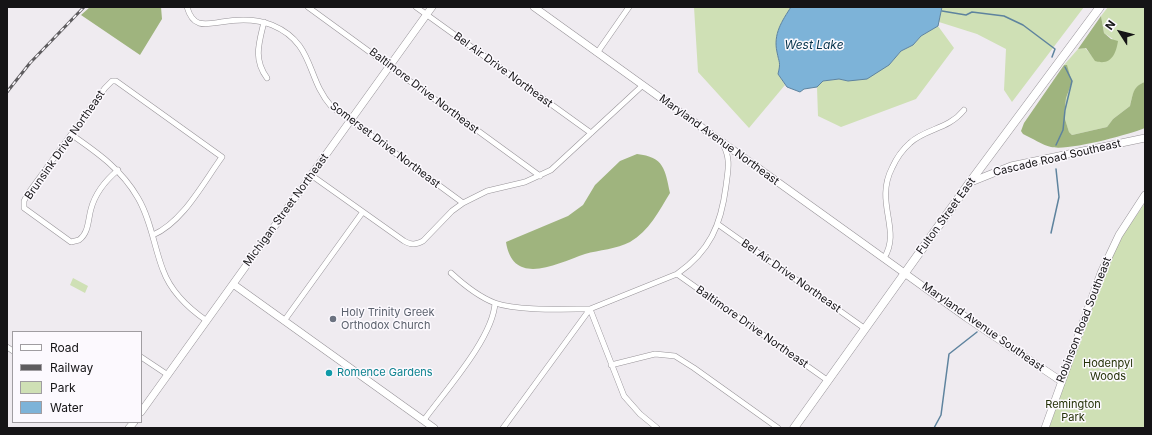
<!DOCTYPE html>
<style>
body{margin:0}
#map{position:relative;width:1152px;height:435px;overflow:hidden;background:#efebf0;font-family:Inter,sans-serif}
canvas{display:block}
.frame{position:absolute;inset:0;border:8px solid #151416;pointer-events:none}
.legend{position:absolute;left:12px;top:331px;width:130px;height:92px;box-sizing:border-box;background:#fcf9fe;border:1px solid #a09da1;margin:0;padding:5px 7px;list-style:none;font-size:12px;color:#151416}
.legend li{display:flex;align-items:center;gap:8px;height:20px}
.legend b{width:20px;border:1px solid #a09da1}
.north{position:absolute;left:1100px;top:12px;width:40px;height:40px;-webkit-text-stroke:3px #fcf9fe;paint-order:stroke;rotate:306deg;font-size:11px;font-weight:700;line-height:16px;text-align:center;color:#151416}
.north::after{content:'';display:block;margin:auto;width:14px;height:18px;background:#151416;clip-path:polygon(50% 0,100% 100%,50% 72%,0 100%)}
</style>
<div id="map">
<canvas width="1152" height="435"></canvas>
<div class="frame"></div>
<ul class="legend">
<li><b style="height:5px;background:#fff"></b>Road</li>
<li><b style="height:5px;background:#5e5c5f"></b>Railway</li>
<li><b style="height:11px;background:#cfe0b5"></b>Park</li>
<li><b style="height:11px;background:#7db3d8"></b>Water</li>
</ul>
<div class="north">N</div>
</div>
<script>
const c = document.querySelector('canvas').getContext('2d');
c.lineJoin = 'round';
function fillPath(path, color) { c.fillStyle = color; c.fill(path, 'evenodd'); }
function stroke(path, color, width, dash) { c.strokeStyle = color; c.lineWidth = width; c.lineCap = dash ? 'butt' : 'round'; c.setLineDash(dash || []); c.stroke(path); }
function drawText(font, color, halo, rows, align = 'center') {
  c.font = font + ' Inter,sans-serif'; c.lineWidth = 3; c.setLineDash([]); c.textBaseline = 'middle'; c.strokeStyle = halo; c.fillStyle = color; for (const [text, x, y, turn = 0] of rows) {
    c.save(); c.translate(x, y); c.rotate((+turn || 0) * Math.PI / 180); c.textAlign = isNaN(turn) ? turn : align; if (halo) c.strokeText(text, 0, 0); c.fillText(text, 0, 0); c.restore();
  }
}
fillPath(new Path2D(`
 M694,7H791C782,21 774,34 777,52C779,63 781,61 778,74L785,85L749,128L698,72Z
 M942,7H1084L1012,102L1004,90L1006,49L977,34L939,22Z
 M1108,7H1145V82C1134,86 1132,96 1130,106L1113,119L1107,127L1072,135L1069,132L1064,116L1066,98L1072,82L1067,66L1064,65L1078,49L1085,48L1092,56L1113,39L1104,33L1101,16Z
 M938,26L954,48L916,99L841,127L818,116L817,87L823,81L839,79L848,81L889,65L901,51L913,45L921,36Z
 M1145,203V428H1049L1102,277L1124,233Z
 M73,278L88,286L85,293L70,285Z`), '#cfe0b5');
fillPath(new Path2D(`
 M90,7H161L162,19L140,55L81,15Z
 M1101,16L1104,33L1111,39L1118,41C1116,54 1111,66 1095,61L1086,48L1078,49Z
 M1064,65H1067L1072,82L1066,98L1064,116L1069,132L1072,135L1107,127L1113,119L1130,106C1133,94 1133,86 1145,82V128C1127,135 1069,151 1051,147C1042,145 1032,138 1023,134L1021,131L1024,123Z
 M637,154C664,157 665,169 670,193C659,211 649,231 630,242C617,249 599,250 585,254C558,263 513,288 506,242L568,216L583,205L595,185L620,161Z`), '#9fb47e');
const water = new Path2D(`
 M791,7H942L938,26L921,36L913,45L901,51L889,65L867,79L848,81L839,79L823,81L817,87L804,89L800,92L787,87L778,74C781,62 779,63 777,52C773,34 782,21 791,7Z`);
fillPath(water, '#7db3d8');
stroke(water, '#5e839e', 1);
stroke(new Path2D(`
 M942,11L966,15L972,12L1004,16L1023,25L1055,49L1052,57
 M1056,145L1063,130L1065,110L1072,81L1065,67
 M1051,233L1059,197L1056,169
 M934,428L941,415L949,354L977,332`), '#5e839e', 1.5);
const street = new Path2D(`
 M187,7C189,14 193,21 199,23C206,25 214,23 221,22C238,19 255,18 272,25C315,43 306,78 331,106L463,203
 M308,7L540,176
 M416,7L591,133
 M264,22C259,43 253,59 267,78
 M597,53L629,7
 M72,135C98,153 122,170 138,198C151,220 154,247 163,270C171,292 188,308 207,321
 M118,170C106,180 95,194 91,209C88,219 89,233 79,240L71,242L24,208V201L27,195L105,88L112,81H116L222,157C203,183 183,222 153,235
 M311,175L404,241C411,245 415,245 423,241L452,211L463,203L487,191L525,182L551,170L643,85
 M719,225L864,328
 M884,258C902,230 874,203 892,168C896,159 902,150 910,143C926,128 948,130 964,110
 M451,273C464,285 479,297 495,303C518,311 564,309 590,309L624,396L640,414L657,428
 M677,274L827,380
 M284,321L362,213
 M7,347L13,351
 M141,357L168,375
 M611,365L655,354L675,356L694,368L778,428
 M424,420C445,391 493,338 495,303
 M503,428L590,309L677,274C710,251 721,225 726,186C728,169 731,160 723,144`);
const secondary = new Path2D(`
 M534,7L967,318L1061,381
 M971,182L1011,166L1145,138
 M233,284L434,428
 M141,412L432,7
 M129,428L134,422
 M1045,428L1101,273L1119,235L1145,195`);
const primary = new Path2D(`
 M794,428L970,182L1100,7`);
stroke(street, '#979398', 6);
stroke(secondary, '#979398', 8);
stroke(primary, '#979398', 9);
stroke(street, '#fff', 5);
stroke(secondary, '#fff', 7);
stroke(primary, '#fff', 8);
const rail = new Path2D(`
 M7,92L30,63L84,7`);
stroke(rail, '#5e5c5f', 3);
stroke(rail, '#fcf9fe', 1.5, [4.5]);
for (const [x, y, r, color] of [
 [333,319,4,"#6b7280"],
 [329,373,4,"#0f9aa8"]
]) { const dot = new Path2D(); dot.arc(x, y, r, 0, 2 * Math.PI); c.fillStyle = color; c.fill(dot); stroke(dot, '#fcf9fe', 1.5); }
drawText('11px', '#151416', '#fcf9fe', [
 ["Bel Air Drive Northeast",503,70,36],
 ["Baltimore Drive Northeast",424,91,37],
 ["Maryland Avenue Northeast",719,140,36],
 ["Brunsink Drive Northeast",65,145,-55],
 ["Somerset Drive Northeast",385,145,37],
 ["Cascade Road Southeast",1057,158,-13],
 ["Michigan Street Northeast",286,210,-54],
 ["Fulton Street East",946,216,-54],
 ["Bel Air Drive Northeast",791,276,35],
 ["Robinson Road Southeast",1084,320,-69],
 ["Baltimore Drive Northeast",752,327,35],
 ["Maryland Avenue Southeast",983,327,35]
]);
drawText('11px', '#5b616d', '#fcf9fe', [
 ["Holy Trinity Greek",341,313],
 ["Orthodox Church",341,326]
], 'left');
drawText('11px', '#243107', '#fcf9fe', [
 ["Hodenpyl",1108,364],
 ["Woods",1108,377],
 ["Remington",1073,405],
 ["Park",1073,418]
]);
drawText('11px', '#0d838f', '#fcf9fe', [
 ["Romence Gardens",337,373]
], 'left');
drawText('italic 12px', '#04324b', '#fcf9fe', [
 ["West Lake",814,45]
]);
</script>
